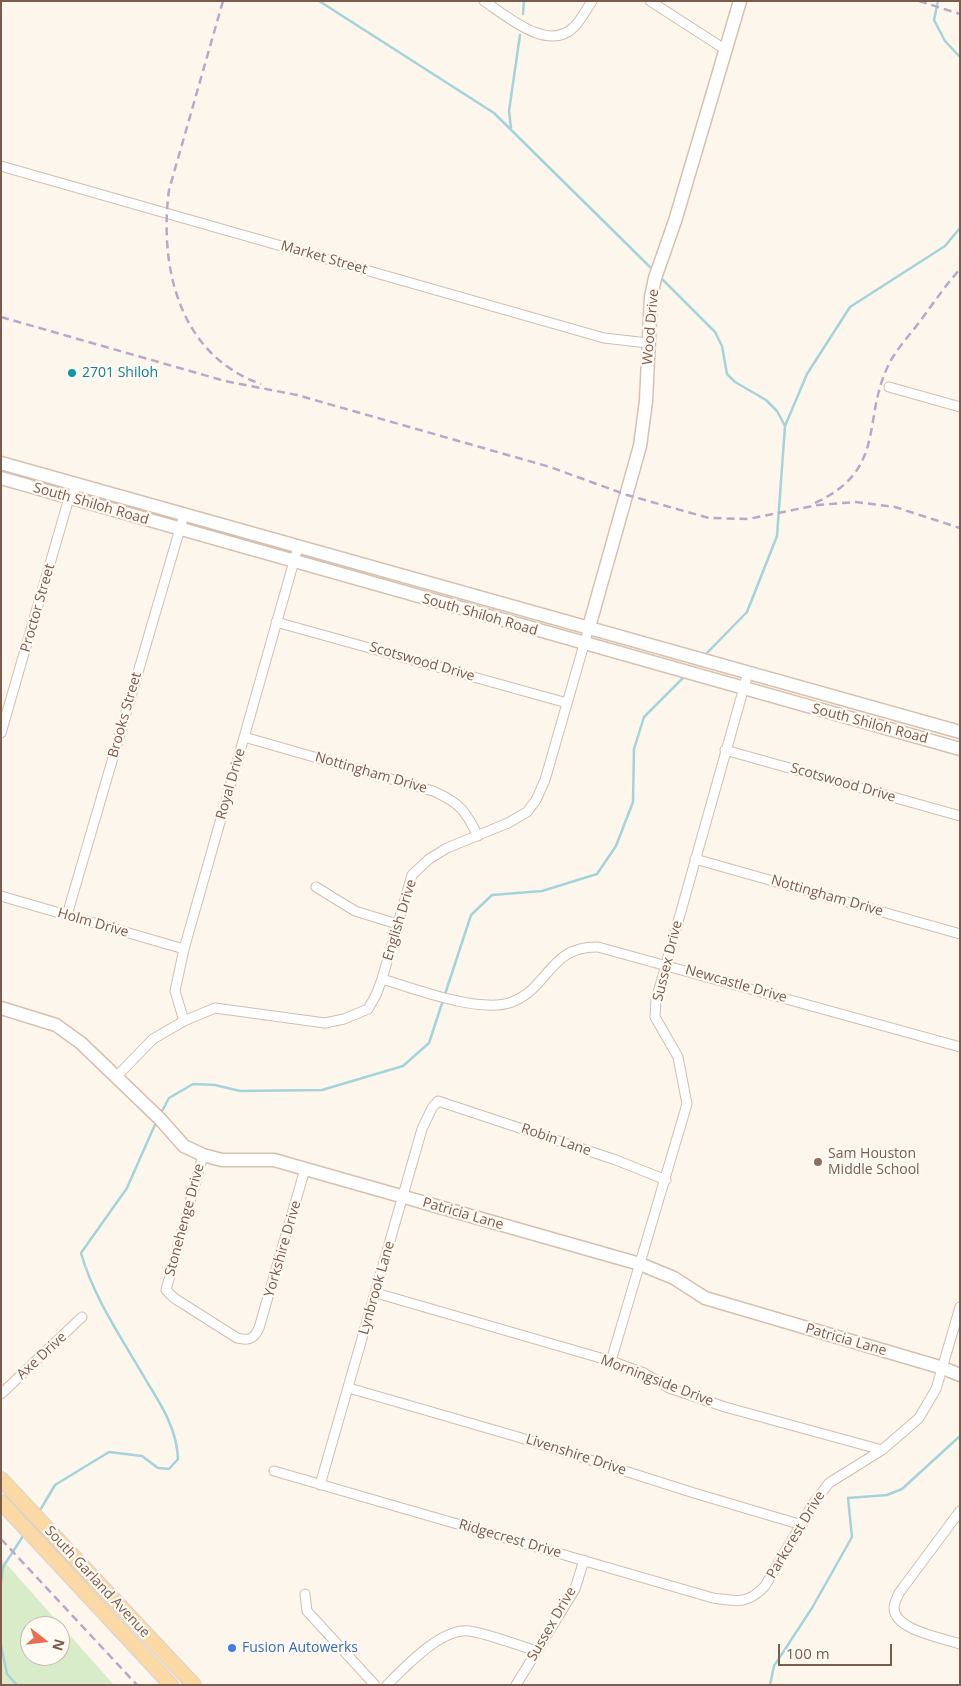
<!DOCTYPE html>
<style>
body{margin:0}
#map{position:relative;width:961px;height:1686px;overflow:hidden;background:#fdf6ec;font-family:"Open Sans",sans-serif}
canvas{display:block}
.frame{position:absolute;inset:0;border:2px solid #7a5c4d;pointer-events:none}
.north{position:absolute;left:20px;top:1616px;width:50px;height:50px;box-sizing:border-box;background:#fffaf3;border:1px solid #cabbb1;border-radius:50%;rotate:106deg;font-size:14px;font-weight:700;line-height:20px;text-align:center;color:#7a5c4d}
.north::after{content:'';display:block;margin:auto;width:18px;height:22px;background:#e76f51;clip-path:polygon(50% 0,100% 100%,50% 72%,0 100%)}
.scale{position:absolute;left:778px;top:1644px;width:114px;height:22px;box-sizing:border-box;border:2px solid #7a5c4d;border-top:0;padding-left:6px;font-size:15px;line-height:18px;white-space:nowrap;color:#7a5c4d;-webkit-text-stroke:4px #fffaf3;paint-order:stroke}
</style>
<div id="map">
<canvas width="961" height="1686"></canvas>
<div class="frame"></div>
<div class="north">N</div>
<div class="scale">100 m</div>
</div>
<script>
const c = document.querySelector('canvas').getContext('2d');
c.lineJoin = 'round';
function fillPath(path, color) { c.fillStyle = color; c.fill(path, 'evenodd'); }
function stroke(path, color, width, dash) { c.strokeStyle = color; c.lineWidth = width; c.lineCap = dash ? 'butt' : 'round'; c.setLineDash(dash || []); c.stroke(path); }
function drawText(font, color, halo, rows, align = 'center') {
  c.font = font + ' "Open Sans",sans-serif'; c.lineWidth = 4.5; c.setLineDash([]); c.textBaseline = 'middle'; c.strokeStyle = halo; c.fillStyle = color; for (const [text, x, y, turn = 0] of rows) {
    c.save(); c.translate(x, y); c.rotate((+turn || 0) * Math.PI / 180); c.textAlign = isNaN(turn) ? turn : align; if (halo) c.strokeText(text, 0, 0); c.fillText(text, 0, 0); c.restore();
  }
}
fillPath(new Path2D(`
 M1,1558L114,1685H1ZM30,1626H60V1656H30Z`), '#d8ecc9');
stroke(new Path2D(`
 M319,1L494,113L652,269
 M938,1L934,20L945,41L960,57
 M523,14L524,1
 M511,128L509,111L520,35
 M662,279L715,332L722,346L727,374L735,382L766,400L777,411L785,426
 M704,656L747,612L777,536L785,426L807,374L850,307L945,246L960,228
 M161,1113L169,1098L193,1084L215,1085L240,1091L322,1090L403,1066L429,1043L471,915L492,895L542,891L597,874L616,846L633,802L634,749L644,717L684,677
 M39,1512L55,1485L109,1452L142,1456L158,1468L169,1469L178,1459C177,1430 162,1406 147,1382C123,1340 94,1299 81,1253L127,1188L157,1120
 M1,1582L3,1567L25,1533
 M1,1645L7,1674L17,1685
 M770,1685L774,1666L812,1608L852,1537L848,1498L887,1495L902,1489L960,1436`), '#a5d3da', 2.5);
const street = new Path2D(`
 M484,1C507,16 548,53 574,27C581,20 586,10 592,1
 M650,1L726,50
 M1,166L604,338L648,343
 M889,387L960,407
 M276,622L567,703
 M1,733L69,498L78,485
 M244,737L433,791C460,803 465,810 478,836
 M725,750L960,816
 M695,859L960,934
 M316,887L355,911L397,924
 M1,896L184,949
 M67,915L184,515
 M382,979C415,989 480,1014 512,1002C550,987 549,946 598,947L960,1047
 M184,1021L175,991L184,949L298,547
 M116,1077L153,1039L184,1021L215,1008L325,1023L344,1019L368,1009L376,995L382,979L412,875L429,859L447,848L508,823L527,812L536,800L545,780L589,627
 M203,1155L166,1290L174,1298L237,1338C249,1341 254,1339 259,1328L305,1169
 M376,1293L611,1361L644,1373L669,1388L725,1407L882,1450
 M611,1361L687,1104L678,1057L655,1017L656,1000L748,673
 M349,1388L518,1437L694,1493L802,1525
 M1,1394L82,1317
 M274,1471L713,1598C737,1601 747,1605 765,1586L813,1504L829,1483L882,1450L919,1418L936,1389L960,1307
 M320,1485L422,1129L432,1108L438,1101L616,1160L666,1180
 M960,1511L899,1593C897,1598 894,1603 894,1608C894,1630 943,1638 960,1644
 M305,1594L307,1611L375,1685
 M387,1685C405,1667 441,1628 469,1631C490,1634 516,1645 537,1651
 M516,1685L575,1589L584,1560`);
const secondary = new Path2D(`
 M1,463L960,732
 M1,478L960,749
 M589,627L640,446L646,401L651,297L655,278L675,221L740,1
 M1,1008L56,1025L81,1043L160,1119L184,1146L203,1155L222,1160H274L640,1264L674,1278L705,1298L943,1368L960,1375`);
const primary = new Path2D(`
 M1,1479L194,1685
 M1,1502L171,1685`);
stroke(street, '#d1beb0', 11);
stroke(secondary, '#d6c0b0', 15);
stroke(primary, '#dad1cd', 16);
stroke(street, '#fff', 9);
stroke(secondary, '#fff', 12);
stroke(primary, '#fbd9a5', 14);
stroke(new Path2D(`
 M223,1L169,190C159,267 179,355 261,384
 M919,1L960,14
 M1,317L225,381L297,395L550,467L627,495L709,518L748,519L818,505L856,502L895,507L960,528
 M815,503C888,469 861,420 889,364C896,350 908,337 918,324C932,305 945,286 960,269
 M1,1539L137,1685`), '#b9a8c9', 2.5, [8, 5]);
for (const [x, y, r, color] of [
 [72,373,5,"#0f9aa8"],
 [818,1162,5,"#8d6e63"],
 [232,1648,5,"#3f7fe0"]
]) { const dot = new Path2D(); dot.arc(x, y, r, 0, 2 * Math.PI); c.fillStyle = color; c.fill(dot); stroke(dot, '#fffaf3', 2); }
drawText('14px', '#7a5c4d', '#fffaf3', [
 ["Market Street",324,258,16],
 ["Wood Drive",651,327,-85],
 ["South Shiloh Road",91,504,16],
 ["Proctor Street",38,608,-74],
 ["South Shiloh Road",480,615,16],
 ["Scotswood Drive",422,662,16],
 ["Brooks Street",125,715,-74],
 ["South Shiloh Road",870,724,15],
 ["Nottingham Drive",371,773,16],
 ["Scotswood Drive",843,783,16],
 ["Royal Drive",231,784,-74],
 ["Nottingham Drive",827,896,16],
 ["English Drive",400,920,-73],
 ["Holm Drive",93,923,16],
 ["Sussex Drive",668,961,-76],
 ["Newcastle Drive",736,984,16],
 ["Robin Lane",556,1140,19],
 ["Patricia Lane",463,1214,16],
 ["Stonehenge Drive",185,1220,-75],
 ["Yorkshire Drive",283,1249,-74],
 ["Lynbrook Lane",377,1288,-74],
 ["Patricia Lane",846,1340,16],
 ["Axe Drive",42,1356,-43],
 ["Morningside Drive",657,1381,21],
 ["Livenshire Drive",576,1455,18],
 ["Parkcrest Drive",796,1535,-59],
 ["Ridgecrest Drive",510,1539,16],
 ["South Garland Avenue",97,1582,47],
 ["Sussex Drive",552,1624,-60]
]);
drawText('14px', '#0d838f', '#fffaf3', [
 ["2701 Shiloh",82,373]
], 'left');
drawText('14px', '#785e54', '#fffaf3', [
 ["Sam Houston",828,1154],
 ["Middle School",828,1170]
], 'left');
drawText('14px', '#366cbe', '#fffaf3', [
 ["Fusion Autowerks",242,1648]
], 'left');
</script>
